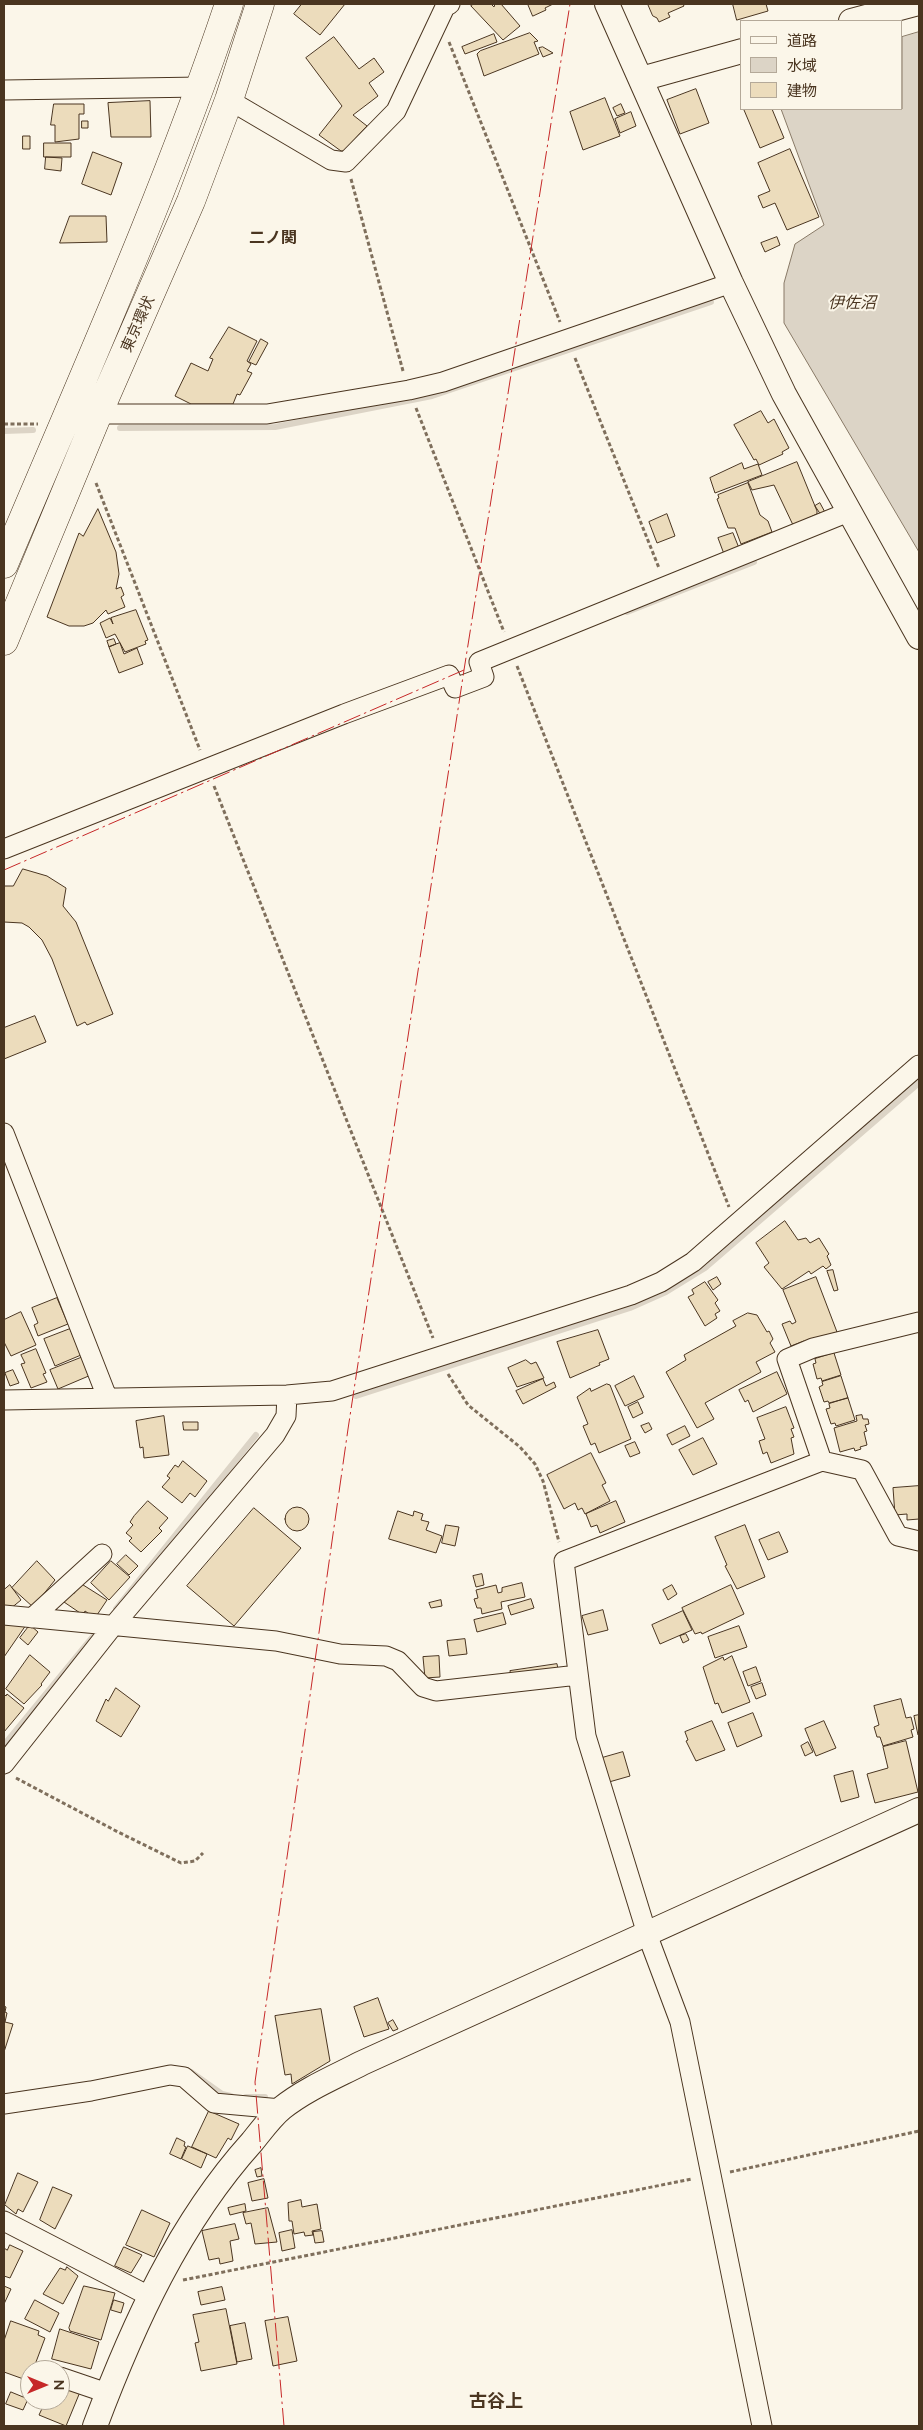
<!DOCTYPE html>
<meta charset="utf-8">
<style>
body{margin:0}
#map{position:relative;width:923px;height:2430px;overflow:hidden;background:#fbf6e9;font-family:Mulish,"Noto Sans JP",sans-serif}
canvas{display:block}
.frame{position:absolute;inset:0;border:5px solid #4a3520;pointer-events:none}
.legend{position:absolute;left:740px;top:20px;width:162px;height:90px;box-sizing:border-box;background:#fbf6e9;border:1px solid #b4a999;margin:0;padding:6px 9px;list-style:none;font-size:15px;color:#4a3520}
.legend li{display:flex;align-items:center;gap:10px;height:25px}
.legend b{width:25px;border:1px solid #b4a999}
.north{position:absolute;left:20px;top:2360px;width:50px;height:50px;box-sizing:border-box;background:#fbf6e9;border:1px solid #b4a999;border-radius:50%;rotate:90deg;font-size:14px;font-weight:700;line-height:20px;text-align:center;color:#4a3520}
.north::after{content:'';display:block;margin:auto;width:18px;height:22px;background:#c62828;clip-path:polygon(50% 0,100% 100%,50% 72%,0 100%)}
</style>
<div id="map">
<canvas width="923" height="2430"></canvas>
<div class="frame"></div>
<ul class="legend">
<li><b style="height:6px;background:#fbf6e9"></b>道路</li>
<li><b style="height:14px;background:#dcd4c6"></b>水域</li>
<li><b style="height:14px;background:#ecdcbc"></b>建物</li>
</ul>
<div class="north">N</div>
</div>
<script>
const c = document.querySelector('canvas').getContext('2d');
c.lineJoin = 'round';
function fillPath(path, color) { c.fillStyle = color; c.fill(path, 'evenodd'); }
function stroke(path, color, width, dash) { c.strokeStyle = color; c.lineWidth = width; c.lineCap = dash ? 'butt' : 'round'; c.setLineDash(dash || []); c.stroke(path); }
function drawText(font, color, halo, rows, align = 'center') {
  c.font = font + ' Mulish,"Noto Sans JP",sans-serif'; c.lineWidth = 4; c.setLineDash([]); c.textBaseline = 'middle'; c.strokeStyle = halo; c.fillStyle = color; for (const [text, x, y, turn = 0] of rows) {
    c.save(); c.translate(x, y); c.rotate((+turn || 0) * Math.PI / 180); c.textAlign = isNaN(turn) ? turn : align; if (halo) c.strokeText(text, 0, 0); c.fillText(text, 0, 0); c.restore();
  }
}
const water = new Path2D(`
 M919,32V552L784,323V283L795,244L824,225L781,109H902V37Z`);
fillPath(water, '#dcd4c6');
stroke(water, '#887966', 1);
stroke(new Path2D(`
 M120,428L275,427L432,396L711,302
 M4,431L33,430
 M627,612L754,562
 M356,1396L630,1308L666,1292L705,1268L919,1083
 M116,1609L256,1435
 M4,1745L100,1628
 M191,2072L222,2094L231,2096
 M246,2097H265`), '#dcd4c6', 6);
const building = new Path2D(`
 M302,4H345L320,35L294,14Z
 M474,4H491L494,7L495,4H501L520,26L503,40L471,6Z
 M528,4H553L545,8L546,10L533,16Z
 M648,4H683L684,6L668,13L670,17L659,22L657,18L653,16Z
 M733,4H766L768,11L737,20Z
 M530,33L538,41L534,42L539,54L484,76L477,54L480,51Z
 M494,34L497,42L465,54L462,47Z
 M334,37L359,69L374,58L384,72L369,83L378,96L353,115L367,126L344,151H341L319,135L342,106L306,58Z
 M543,47L553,53L543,57L539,48Z
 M696,89L709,123L680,134L667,100Z
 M605,98L620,136L583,150L570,112Z
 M150,101L151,137H111L108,103Z
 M54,104H84V114H79V139L55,142V125H51Z
 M621,104L625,113L617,116L613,108Z
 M746,109H772L784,138L760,148L744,110Z
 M631,112L636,126L620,133L615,119Z
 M82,121H88V128H82Z
 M23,136H30V149H23Z
 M44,143H71V157H44Z
 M790,149L819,217L787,230L775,203L763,208L758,196L770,191L758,163Z
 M93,152L122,163L111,195L82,184Z
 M46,157L62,158L61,171L45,169Z
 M70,216H106L107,242L60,243Z
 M777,237L780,245L765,252L761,243Z
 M229,327L257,341L247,361L251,364L247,371L252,373L240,395L237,394L233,404H191L175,396L191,363L208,371L213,359L210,358Z
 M261,339L268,343L256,365L249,362Z
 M761,411L768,423L774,419L789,448L782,452L783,454L759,465L756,459L754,460L734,425Z
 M797,462L817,511V514L793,525L774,485L752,490L748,482Z
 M742,463L744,469L758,464L762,475L715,493L710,478Z
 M748,483L760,515L768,521L772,532L741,544L735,528H728L717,499L719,498L718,495Z
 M820,503L827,516L823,518L815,506Z
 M98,509L116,552L119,574L116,589L121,587L124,595L121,597L125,607L108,614L106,610L93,623L84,626H69L47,617L79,533L83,536Z
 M667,514L675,536L657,543L649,522Z
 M733,533L739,548L724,554L718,538Z
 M136,610L148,640L145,641L146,644L125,652L115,634L106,638L100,623L110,618L113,624L111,618Z
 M114,639L116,644L109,647L107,641Z
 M120,643L124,654L137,648L143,664L119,673L109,647Z
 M23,869L47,876L66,888L63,906L76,922L113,1014L87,1025L85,1022L77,1026L52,959L42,940L29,927L22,923L4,922V886H13Z
 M35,1016L46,1042L4,1059V1028Z
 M785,1221L798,1240L806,1238L810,1243L819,1238L829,1254L827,1256L831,1265L826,1269L823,1266L811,1274L809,1271L782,1289L764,1267L769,1263L756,1243Z
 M833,1270L838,1290L834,1291L827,1271Z
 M717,1277L721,1284L713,1290L708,1282Z
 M816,1277L837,1332L806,1344L804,1341L791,1346L782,1324L790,1321L792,1324L796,1322L783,1290Z
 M705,1282L718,1300L715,1303L720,1311L715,1314L717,1318L705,1326L688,1297L694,1294L692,1290Z
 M57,1298L68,1324L38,1336L34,1325L38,1323L32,1308Z
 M21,1312L36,1345L11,1356L4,1342V1320Z
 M748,1313L757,1315L767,1332L769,1331L773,1339L770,1343L775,1352L756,1362L761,1372L705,1403L714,1419L697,1428L666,1372L686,1360L684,1355L736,1326L733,1321Z
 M70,1329L81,1355L55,1366L44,1339Z
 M598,1330L609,1359L599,1363L600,1365L570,1378L557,1342Z
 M36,1349L46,1373L43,1374L47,1382L31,1388L21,1364L25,1363L21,1355Z
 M834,1353L841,1375L822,1381L821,1378L817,1379L813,1364L816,1363L815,1359Z
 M83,1357L91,1375L58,1389L50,1370Z
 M526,1360L531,1364L536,1362L544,1378L517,1387L508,1368Z
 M13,1370L19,1383L10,1386L5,1373Z
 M777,1372L787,1394L753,1412L748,1400L745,1402L739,1390Z
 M634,1376L644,1397L625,1406L615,1386Z
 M841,1376L848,1398L829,1403L828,1401L824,1402L819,1387L823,1385L822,1382Z
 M543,1379L546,1386L554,1382L556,1387L523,1404L516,1391Z
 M607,1384L610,1385L631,1439L599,1453L595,1443L591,1445L583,1426L588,1424L577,1397L590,1388L591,1391Z
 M848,1398L855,1420L836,1426L835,1423L831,1424L826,1409L830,1408L829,1404Z
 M638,1402L643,1413L633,1418L628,1407Z
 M786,1407L794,1428L791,1429L794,1437L791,1438L794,1454L771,1463L767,1452L763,1454L759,1441L765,1439L757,1418Z
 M862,1415L863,1419H868L869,1424L865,1425L867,1431L864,1432L867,1445L860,1447L861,1449L855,1451L854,1448L840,1452L834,1428L857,1421L856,1416Z
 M164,1416L169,1455L144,1458L143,1447L140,1448L136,1421Z
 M183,1422H198V1430H184Z
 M649,1423L652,1429L645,1433L641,1426Z
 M685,1426L690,1436L672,1445L667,1435Z
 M703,1438L717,1464L693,1475L679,1450Z
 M635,1442L640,1453L630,1457L625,1446Z
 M591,1453L606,1483L602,1485L610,1501L585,1514L582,1508L578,1510L575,1503L564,1509L547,1475Z
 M183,1461L207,1481L195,1497L190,1493L182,1503L162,1487L170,1478L167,1476L175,1465L178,1467Z
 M919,1486V1519L907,1520V1514L895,1515L893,1488Z
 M148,1501L168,1518L159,1528L162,1531L141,1552L129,1541L132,1538L126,1533L133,1525L130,1522L134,1516Z
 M616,1501L625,1522L600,1533L597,1525L591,1527L586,1514Z
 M285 1519a12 12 0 1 1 24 0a12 12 0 1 1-24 0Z
 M254,1508L301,1548L234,1626L187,1586Z
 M398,1511L413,1516L414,1511L423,1514L421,1520L429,1522L426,1530L442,1536L436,1553L389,1539Z
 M446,1525L459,1527L455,1546L442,1543Z
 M745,1525L765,1577L737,1589L725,1566L727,1565L715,1537Z
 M779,1532L788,1552L768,1560L759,1540Z
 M126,1555L138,1566L129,1575L117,1564Z
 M37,1561L55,1580L33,1607L12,1588Z
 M111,1561L130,1577L109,1600L91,1583Z
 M482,1574L484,1585L476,1587L473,1576Z
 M80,1583L107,1600L95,1618L85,1611L83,1615L64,1602L71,1591L74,1593Z
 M522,1583L525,1597L501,1602L502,1609L482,1614L481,1608H477L474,1599L478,1598L476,1590L496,1585L498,1593L502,1592V1588Z
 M10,1585L21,1600L10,1609L4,1605V1590Z
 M672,1585L677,1594L668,1600L663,1590Z
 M731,1585L744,1614L702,1634L701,1632L695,1634L682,1608Z
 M531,1599L534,1608L511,1615L508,1606Z
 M441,1600L442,1606L431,1608L429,1603Z
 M603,1610L608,1630L588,1635L582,1616Z
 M683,1611L692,1630L660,1644L652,1625Z
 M503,1613L506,1624L477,1632L474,1620Z
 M4,1623L26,1625L4,1657Z
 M30,1625L38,1632L28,1645L20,1638Z
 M739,1626L747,1647L715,1658L708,1637Z
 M686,1634L689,1640L683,1643L680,1636Z
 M465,1639L467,1654L449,1656L447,1641Z
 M30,1655L50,1672L41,1684L42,1685L24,1704L6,1689Z
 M439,1656L440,1677L425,1678L423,1657Z
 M732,1656L750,1702L722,1713L718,1703L715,1704L703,1667L723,1657L724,1660Z
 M557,1664L558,1669L511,1676L510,1671Z
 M756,1667L761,1681L748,1686L743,1672Z
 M762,1683L766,1695L756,1699L751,1687Z
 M116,1688L140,1706L121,1737L96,1721L106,1699L108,1701Z
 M4,1694L6,1696L7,1694L24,1708L4,1732Z
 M901,1699L906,1718L911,1717L914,1729L911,1730L913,1737L883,1746L880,1737H877L874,1727L879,1725L874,1706Z
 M753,1713L762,1736L737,1747L728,1723Z
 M919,1715V1735H918L914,1716Z
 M712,1721L725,1750L696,1761L686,1741L688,1740L685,1732Z
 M824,1721L836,1748L816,1756L805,1729Z
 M906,1741L918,1792L875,1803L867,1774L888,1768L883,1747Z
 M808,1742L813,1752L805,1756L801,1746Z
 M623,1752L630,1776L609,1782L602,1758Z
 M853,1771L859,1797L841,1802L834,1776Z
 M378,1998L389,2029L364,2037L354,2007Z
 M4,2006L6,2007L5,2012L7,2013L5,2022L13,2024L4,2052Z
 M321,2009L330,2061L292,2084L291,2074L285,2075L275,2016Z
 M393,2020L398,2029L393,2031L388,2023Z
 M209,2111L239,2124L231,2140L228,2138L216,2158L192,2147Z
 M177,2138L185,2142L184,2146L186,2147L181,2159L170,2154Z
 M188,2146L207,2154L201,2168L182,2159Z
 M261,2168L262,2176L257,2177L255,2170Z
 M18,2173L38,2182L23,2212L18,2209L16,2214L5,2205Z
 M264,2179L268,2198L252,2201L248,2183Z
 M53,2187L72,2195L55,2229L40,2220Z
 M301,2200L302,2207L317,2204L321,2229L312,2231L313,2235L305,2236L304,2232L294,2234L292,2221H289L288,2203Z
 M245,2204L246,2211L230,2215L228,2208Z
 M268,2208L277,2242L255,2244L251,2223L246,2224L243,2213Z
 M142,2210L170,2223L154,2257L126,2245Z
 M235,2224L239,2239L230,2241L233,2261L220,2264L219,2258L209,2260L202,2231Z
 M292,2230L295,2248L282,2251L279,2233Z
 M322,2231L324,2242L315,2243L313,2232Z
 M10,2245L23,2251L10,2278L4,2276V2248L7,2250Z
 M124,2247L142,2255L131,2273L115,2266Z
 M67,2267L78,2276L63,2304L43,2294L60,2268L65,2270Z
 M4,2286L11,2289L4,2304Z
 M84,2286L115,2293L101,2340L70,2331L69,2328Z
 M222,2287L225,2300L201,2305L198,2292Z
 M35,2300L59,2313L50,2332L25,2319Z
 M114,2300L124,2303L121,2313L111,2310Z
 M226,2309L237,2364L201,2371L195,2343L199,2342L193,2315Z
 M288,2317L297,2361L273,2366L265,2321Z
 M11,2321L39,2331L38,2335L45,2338L33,2370H30L29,2381L4,2372V2341Z
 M245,2323L252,2359L237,2362L230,2326Z
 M60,2329L99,2342L91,2369L52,2359Z
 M60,2384L80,2392L66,2426L39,2415L46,2400H60Z
 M11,2392L28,2399L23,2410L6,2404Z`);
fillPath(building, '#ecdcbc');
stroke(building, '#4a3520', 1);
const minor = new Path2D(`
 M4,90L201,87
 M229,100L331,160L346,162L396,111L445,7L450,4
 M98,414H267L409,390L443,382L731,283
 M4,849L344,714L449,675L455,688L484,677L479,662L851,511
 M4,1133L107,1397
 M4,1400L287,1395L332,1391L631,1295L661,1282L693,1262L919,1065
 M822,1461L787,1359L813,1348L919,1322
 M4,1615L276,1641L340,1654L386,1656L398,1661L423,1687L436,1691L578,1675
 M32,1618L102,1554
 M4,1764L113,1626L275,1435L286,1416L287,1395
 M4,2104L91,2091L170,2075L184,2077L214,2103L281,2109
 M4,2221L151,2297
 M60,2377L107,2393
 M762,2426L680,2022L647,1934L586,1736L564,1561L822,1461L862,1470L898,1536L919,1541`);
const tertiary = new Path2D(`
 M607,4L731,283L784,394L919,637
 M851,21L915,4
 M641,79L742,51
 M95,2426C133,2325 179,2223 252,2142C261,2131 271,2117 282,2108C306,2089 335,2077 362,2063L919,1810`);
const trunk = new Path2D(`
 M4,564C82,379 165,195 229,4
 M4,641L98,414L191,201L229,100L260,4`);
stroke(minor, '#4a3520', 21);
stroke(tertiary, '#4a3520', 26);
stroke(trunk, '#4a3520', 29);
stroke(new Path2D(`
 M449,42L560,322
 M351,179L403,371
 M575,358L659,568
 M416,408L504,632
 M4,424H38
 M96,483L200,750
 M517,666L729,1207
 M214,786L433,1338
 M448,1374L468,1405L520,1447L535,1464L543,1481L559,1542
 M16,1778L118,1832L181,1863L195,1861L203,1853
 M730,2172L919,2131
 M183,2280L692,2179`), '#7f6f5c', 3, [4, 2.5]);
stroke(minor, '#fbf6e9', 19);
stroke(tertiary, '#fbf6e9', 24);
stroke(trunk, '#fbf6e9', 28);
stroke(new Path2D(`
 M4,870L464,670
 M284,2426L255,2082L348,1429L464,670L570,4`), '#c62828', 1, [18, 4, 2.5, 4]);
drawText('15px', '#4a3520', '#fbf6e9', [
 ["東京環状",138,324,-66]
]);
drawText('bold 16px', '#4a3520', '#fbf6e9', [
 ["二ノ関",273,238]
]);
drawText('italic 16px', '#4a3520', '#fbf6e9', [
 ["伊佐沼",852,303]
]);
drawText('bold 18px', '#4a3520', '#fbf6e9', [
 ["古谷上",496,2402]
]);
</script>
